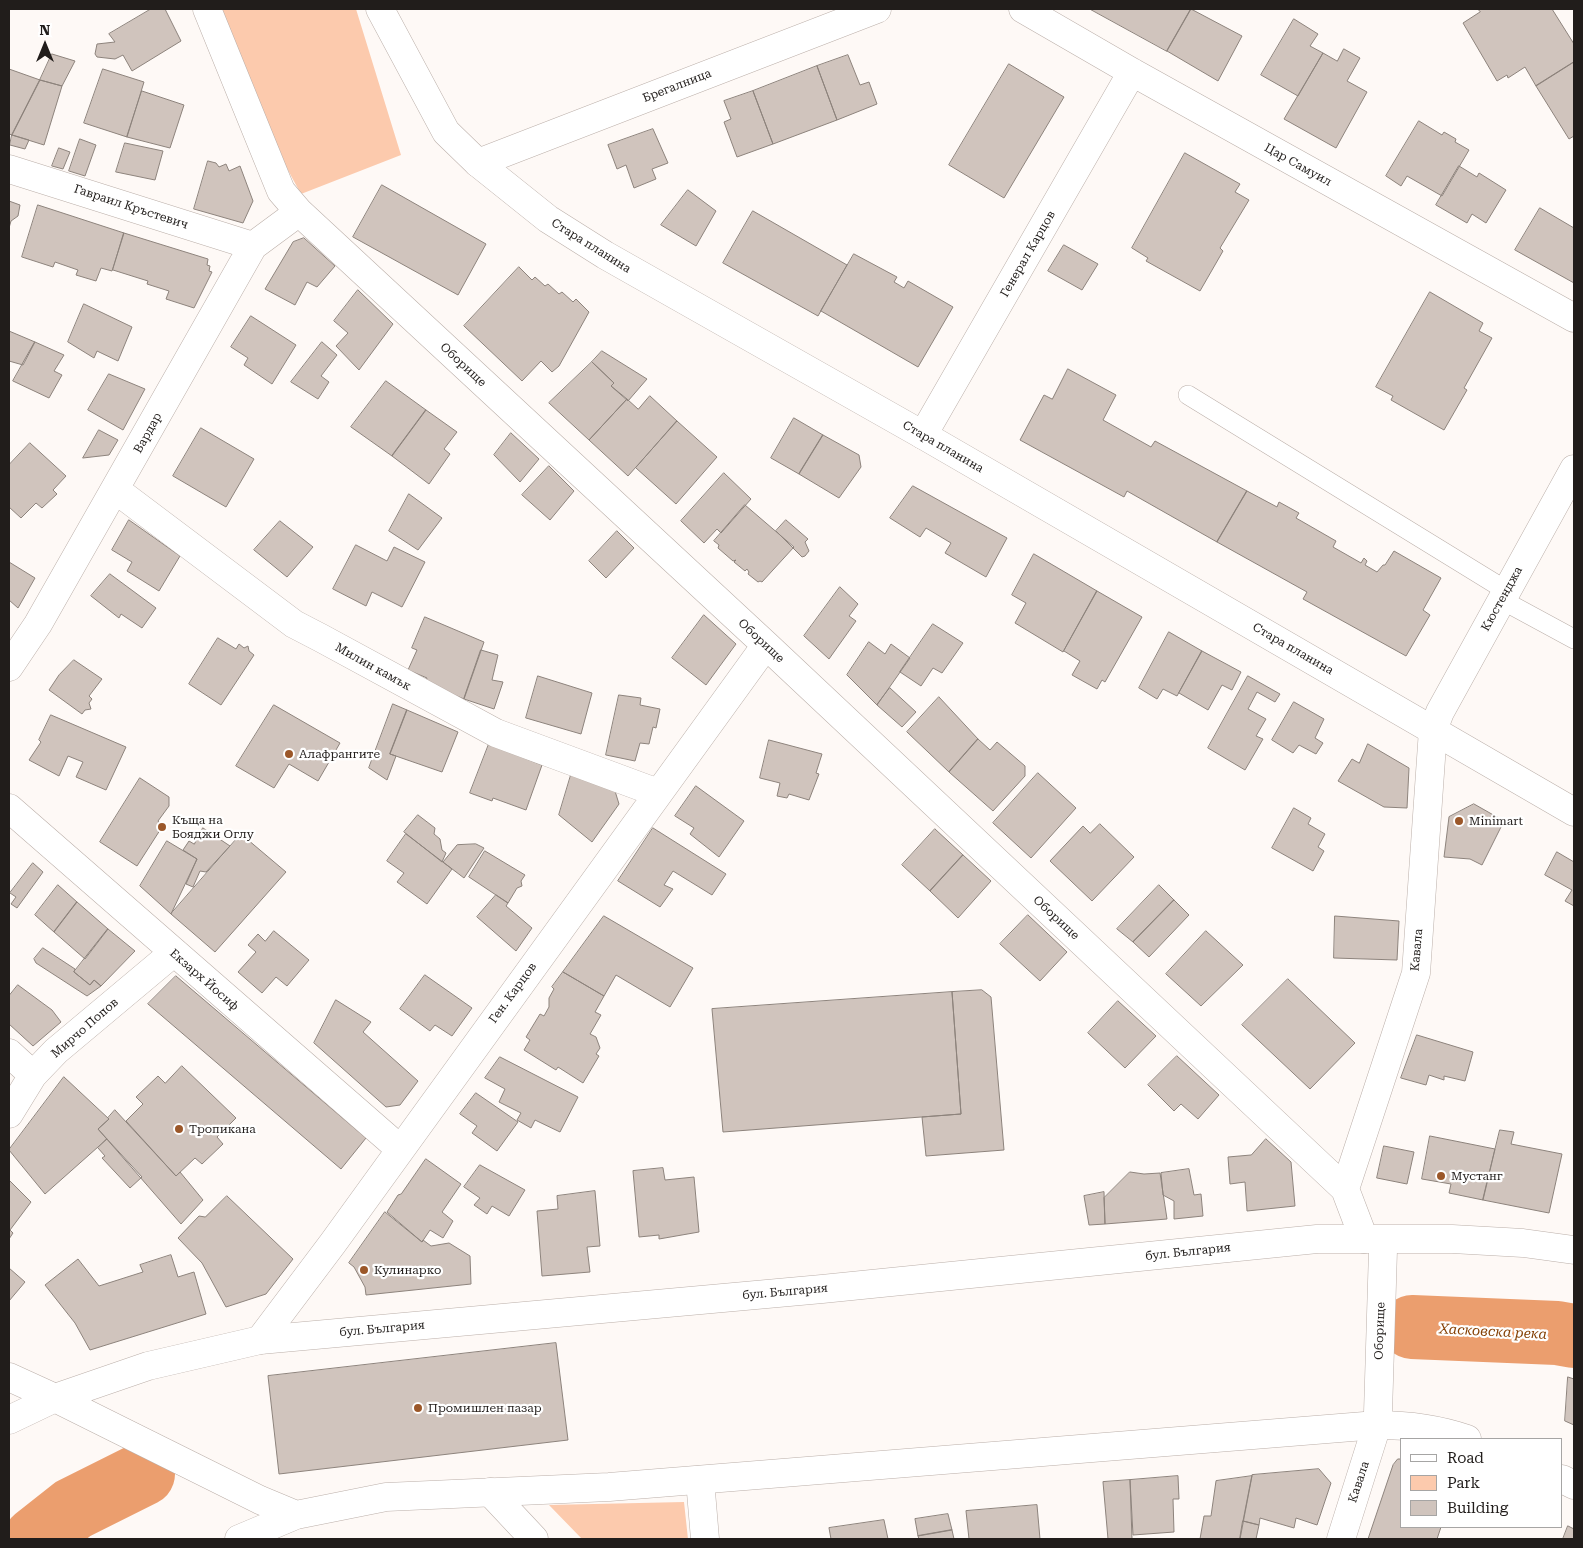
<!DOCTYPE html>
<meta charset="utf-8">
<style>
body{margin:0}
#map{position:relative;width:1583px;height:1548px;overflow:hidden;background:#fef9f6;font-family:"Roboto Serif",serif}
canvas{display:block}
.frame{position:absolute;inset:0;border:10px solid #211d1b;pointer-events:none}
.legend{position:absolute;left:1400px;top:1438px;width:162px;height:90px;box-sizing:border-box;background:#fff;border:1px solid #a6a5a4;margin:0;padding:6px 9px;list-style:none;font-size:15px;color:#211d1b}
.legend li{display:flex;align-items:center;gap:10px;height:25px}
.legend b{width:25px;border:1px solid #a6a5a4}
.north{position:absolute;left:20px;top:20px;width:50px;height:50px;-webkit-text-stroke:4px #fff;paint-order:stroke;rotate:0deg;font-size:14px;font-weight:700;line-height:20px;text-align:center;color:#211d1b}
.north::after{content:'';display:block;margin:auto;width:18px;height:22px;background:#211d1b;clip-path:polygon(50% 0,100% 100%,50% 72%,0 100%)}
</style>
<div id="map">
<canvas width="1583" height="1548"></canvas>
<div class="frame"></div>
<ul class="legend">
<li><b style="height:6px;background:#fff"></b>Road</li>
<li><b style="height:14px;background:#fccaad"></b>Park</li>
<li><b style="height:14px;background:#d0c4bd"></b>Building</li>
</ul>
<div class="north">N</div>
</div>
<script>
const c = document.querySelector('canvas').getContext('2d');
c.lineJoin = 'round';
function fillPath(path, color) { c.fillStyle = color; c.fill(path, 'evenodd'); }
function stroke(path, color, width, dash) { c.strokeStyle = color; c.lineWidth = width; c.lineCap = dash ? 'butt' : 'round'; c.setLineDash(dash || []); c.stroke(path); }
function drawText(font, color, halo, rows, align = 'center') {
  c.font = font + ' "Roboto Serif",serif'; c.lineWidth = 4.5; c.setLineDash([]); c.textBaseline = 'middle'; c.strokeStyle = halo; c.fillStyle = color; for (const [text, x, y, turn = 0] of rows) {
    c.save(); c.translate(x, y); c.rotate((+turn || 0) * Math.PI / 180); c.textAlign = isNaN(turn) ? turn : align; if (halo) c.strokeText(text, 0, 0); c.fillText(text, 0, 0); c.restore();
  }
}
fillPath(new Path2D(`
 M222,9H356L401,155L301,194L272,141Z
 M684,1502L688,1539H582L549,1505Z`), '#fccaad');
stroke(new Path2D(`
 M1412,1327L1557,1333L1574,1336
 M35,1539L73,1509L143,1474`), '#eb9e6e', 64);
const building = new Path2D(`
 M151,9H165L181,41L132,71L123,55L115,59L97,57L95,54L97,44L115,42L109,34Z
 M1090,9H1191L1167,51Z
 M1191,9L1242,36L1218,81L1167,51Z
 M1478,9H1552L1574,44V62L1536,86L1525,67L1508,78L1507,75L1497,81L1463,23L1480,12Z
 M1294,19L1318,34L1310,46L1323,53L1298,96L1261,75Z
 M1344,49L1360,58L1347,81L1367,92L1336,148L1284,119L1323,53L1337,61Z
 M52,54L75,61L62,86L40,80Z
 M848,55L860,85L869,82L877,104L837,120L817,66Z
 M1574,62V136L1569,139L1536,86Z
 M1009,64L1064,97L1004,198L949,165Z
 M817,66L837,120L773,144L753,91Z
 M9,69L40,80L12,135L9,134Z
 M103,69L144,82L127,137L84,123Z
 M40,80L62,86L44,145L12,135Z
 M142,91L184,105L170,148L127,137Z
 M753,91L773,144L737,157L724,122L731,119L724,101Z
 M1419,121L1442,135L1444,132L1456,139L1455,142L1469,150L1442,196L1407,176L1401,186L1386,176Z
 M653,129L668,163L652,169L656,179L634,188L626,165L617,169L608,145Z
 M12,135L29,140L25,149L10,145Z
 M80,139L96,145L85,176L69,171Z
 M125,143L163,151L155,180L116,172Z
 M59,148L70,152L63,169L52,166Z
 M1185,153L1240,184L1235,192L1249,200L1220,248L1223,251L1200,291L1146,261L1148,258L1132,248Z
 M208,161L216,163L219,167L226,164L229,171L240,166L253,201L243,223L194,209Z
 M1459,166L1477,177L1479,173L1506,190L1486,223L1472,214L1467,223L1436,205Z
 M382,185L486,244L458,295L353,237Z
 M688,190L716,211L696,246L661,225Z
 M9,201L20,205L18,216L11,221L9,228Z
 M38,205L124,233L112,271L101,268L96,281L76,275L78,270L55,262L53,267L22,257Z
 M1540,208L1574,228V283L1515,250Z
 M753,211L847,265L818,316L723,263Z
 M124,233L208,259L207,265L210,266L209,271L212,272L194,308L166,299L169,291L147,284L148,281L113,270Z
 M304,238L335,266L317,287L307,282L295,305L265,289L293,242Z
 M1064,245L1098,264L1082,290L1048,271Z
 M854,254L897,277L894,282L904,288L908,281L953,307L918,367L821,311Z
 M519,267L532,280L535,277L545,286L548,284L559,294L562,292L573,302L576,299L589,312L559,366L552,372L541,361L522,381L464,326Z
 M358,290L393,324L359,370L336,346L348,333L334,321Z
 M1430,292L1483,323L1479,331L1492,338L1464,388L1467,390L1444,430L1391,400L1393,396L1376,387Z
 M84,304L132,327L118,361L97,351L94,358L68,342Z
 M251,316L296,345L272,384L244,365L248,358L231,347Z
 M9,331L35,342L23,365L9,361Z
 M35,342L64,355L54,371L62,375L49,398L13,381Z
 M322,342L337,355L321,376L329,382L318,399L291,382Z
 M602,351L647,379L628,401L611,386L614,383L592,362Z
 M592,362L614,383L611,386L627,399L589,440L549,403Z
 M1068,369L1116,395L1103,420L1151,447L1155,441L1247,491L1217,542L1127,491L1124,497L1020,440L1044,395L1052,399Z
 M109,374L145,389L123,430L88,410Z
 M386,381L426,410L392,456L351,427Z
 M650,396L677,421L628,476L589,440L627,399L638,409Z
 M426,410L457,432L444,449L450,454L429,484L392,456Z
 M794,418L823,435L799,474L771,458Z
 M677,421L717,457L676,504L636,468Z
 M201,428L254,459L226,507L173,476Z
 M99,430L118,440L109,455L83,458Z
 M511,433L539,459L520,482L494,455Z
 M823,435L859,455L861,467L839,498L799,474Z
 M30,443L66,476L53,490L57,494L42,508L36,503L21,518L9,507V465Z
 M549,466L574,491L550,520L522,495Z
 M724,473L751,499L721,533L717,529L704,543L681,521Z
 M913,486L1007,538L986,577L945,553L951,543L926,528L920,537L890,518Z
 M1247,491L1277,507L1279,502L1299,513L1296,518L1336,541L1333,547L1361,563L1364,558L1367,561L1365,565L1377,572L1383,565H1385L1394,551L1441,578L1423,610L1430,615L1406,656L1303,599L1307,592L1217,542Z
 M409,494L442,518L418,550L389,531Z
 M745,505L794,547L762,582L760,581L758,582L748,574L749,572L747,569L745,571L734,562L736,560L733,561L718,548L719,545L714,541Z
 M129,520L180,556L159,591L127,571L132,562L112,550Z
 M786,520L808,539L805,542L809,551L805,556L802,557L776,531Z
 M280,521L313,547L287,577L254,550Z
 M617,531L634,548L606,578L589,561Z
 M356,545L387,561L394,547L425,562L402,607L372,592L366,606L333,589Z
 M1034,554L1097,591L1063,652L1015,623L1026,603L1012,595Z
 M9,562L35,578L18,608L9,600Z
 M110,574L156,608L142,628L121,614L119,618L91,596Z
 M840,587L858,604L849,616L856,621L829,659L804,636Z
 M1097,591L1142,617L1105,682L1102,680L1097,689L1072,675L1080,661L1064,651Z
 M704,615L736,644L706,685L672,658Z
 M425,617L484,642L464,699L425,683L427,678L408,670L417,650L412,648Z
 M933,624L963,643L942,673L933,668L921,686L900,672Z
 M1169,632L1202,651L1177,696L1163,689L1157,699L1139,688Z
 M218,638L236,649L239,644L244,648L248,646L249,651L254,655L221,705L189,684Z
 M869,642L885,654L891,644L910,658L877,705L847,675Z
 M481,650L498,655L492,680L503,682L494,709L464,699Z
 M1202,651L1241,672L1232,690L1222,685L1208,710L1179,693Z
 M74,660L102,679L89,696L92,699L89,703L91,709L85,710L82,714L49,690L59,675Z
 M538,676L592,693L581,734L526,718Z
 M1248,676L1280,694L1275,702L1257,692L1248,709L1266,719L1256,736L1263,739L1245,770L1208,748Z
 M890,688L916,712L902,727L877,705Z
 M619,695L641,698L640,705L660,709L656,728L653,727L649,744L640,743L635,761L606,755Z
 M939,697L978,739L949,772L907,732Z
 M1294,702L1324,719L1315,738L1323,743L1316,754L1299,745L1293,753L1272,740Z
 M393,704L407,710L390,754L396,756L387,780L369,768Z
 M274,705L340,743L318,781L289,764L274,788L236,766Z
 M407,710L458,732L442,772L390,754Z
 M51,715L126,747L106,790L76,777L83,762L68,756L59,776L29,760L41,742L39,740Z
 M978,739L990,750L997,742L1025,766V776L993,811L949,772Z
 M769,740L822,754L816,773L819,774L809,800L789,794L787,798L777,796L780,783L760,778Z
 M489,744L542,765L526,810L493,798L492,801L470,793Z
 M1368,744L1409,768L1407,808L1384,807L1338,781L1352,759L1359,763Z
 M1038,773L1076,808L1031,858L993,823Z
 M571,775L615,791L619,804L592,842L559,815Z
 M140,778L169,797V806L158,821L162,827L137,866L100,842Z
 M696,786L744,821L719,857L690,834L694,828L675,816Z
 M1474,804L1504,821L1482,865L1470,859L1444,857L1449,817Z
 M1294,808L1311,818L1308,824L1325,834L1318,847L1324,851L1313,871L1272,848Z
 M418,815L435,828L434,834L440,839L442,850L446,853L442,862L404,832Z
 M1100,824L1134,857L1092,901L1050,861L1083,826L1090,833Z
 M203,828L230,846L206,872L200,871L193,887L186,884L197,859L183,850L189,841L194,844Z
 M653,828L726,874L712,895L673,871L664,885L673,889L660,907L618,881Z
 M935,829L963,855L930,891L902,865Z
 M241,834L286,872L215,952L171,914Z
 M406,834L452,869L427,904L397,882L404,873L387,861Z
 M167,841L197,859L171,914L140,886Z
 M476,844L484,848L464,878L443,862L457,845Z
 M485,851L525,875L521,881L522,886L517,888L508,903L469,877Z
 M1557,852L1574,862V906L1565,901L1572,890L1545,875Z
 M963,855L991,881L958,918L930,891Z
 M33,863L43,872L17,908L11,904L16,897L10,893Z
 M58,885L77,902L54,932L35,915Z
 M1159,885L1174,900L1133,942L1117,929Z
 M496,895L508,903L506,906L532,928L516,951L477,917Z
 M1174,900L1189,915L1149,957L1133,942Z
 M77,902L108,929L85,959L54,932Z
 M1028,915L1067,952L1040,981L1000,944Z
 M604,916L693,968L670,1007L616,975L604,996L563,972Z
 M1335,916L1399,921L1397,960L1334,958Z
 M108,929L135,951L101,986L94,980L90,985L74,972Z
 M274,931L309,960L287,986L276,977L262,993L238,972L256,952L248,945L258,934L265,941Z
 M1206,931L1243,965L1201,1006L1166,974Z
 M43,948L75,969L74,972L90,985L94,980L101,986L87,996L36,963L34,959Z
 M563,972L604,996L595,1012L601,1015L590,1034L596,1037L600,1048L596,1054L599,1056L583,1083L558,1067L556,1070L524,1050L530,1040L526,1037L540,1014L544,1016L549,1007V998L554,989L552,987Z
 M425,975L472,1008L452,1036L435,1025L430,1031L400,1009Z
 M176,976L366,1138L341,1169L148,1004Z
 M1288,979L1355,1043L1310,1089L1242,1025Z
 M18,985L52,1010L61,1022L33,1046L9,1024V996Z
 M982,990L991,997L1004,1150L926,1156L922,1117L961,1114L952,992Z
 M952,992L961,1114L723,1132L712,1009Z
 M336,1000L371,1022L363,1032L418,1081L400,1105L386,1107L314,1043Z
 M1118,1001L1156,1036L1125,1068L1088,1033Z
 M1417,1035L1473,1052L1465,1081L1444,1076V1080L1429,1075L1426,1085L1401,1078Z
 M1177,1056L1219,1095L1198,1119L1181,1104L1174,1111L1148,1085Z
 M500,1057L578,1097L560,1132L535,1120L531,1128L517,1120L521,1113L499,1102L505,1089L485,1078Z
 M182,1066L236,1118L217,1137L223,1144L202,1164L195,1158L176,1176L126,1121L143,1104L136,1097L158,1076L165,1083Z
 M64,1077L109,1119L98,1129L107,1139L45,1194L9,1150Z
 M476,1093L518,1122L497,1151L472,1133L477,1126L460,1114Z
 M115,1110L176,1176L180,1172L203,1200L181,1224L98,1129L109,1119L108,1118Z
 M1500,1130L1514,1132L1511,1144L1562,1154L1549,1213L1483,1200Z
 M1430,1136L1495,1149L1483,1200L1449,1193L1451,1184L1422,1179Z
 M107,1139L142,1177L130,1188L102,1158L105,1156L98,1148Z
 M1266,1139L1291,1162L1295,1206L1247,1211L1245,1182L1230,1184L1228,1157L1251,1155Z
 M1384,1146L1414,1152L1407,1184L1377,1178Z
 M426,1159L461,1184L442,1212L453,1221L443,1238L430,1230L422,1242L387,1212L398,1195L401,1194Z
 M480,1165L525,1190L509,1216L492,1206L487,1214L474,1205L480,1198L464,1187Z
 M663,1168L665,1180L694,1177L699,1232L659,1239V1235L639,1237L633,1171Z
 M1189,1169L1194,1195L1201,1194L1203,1216L1174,1219V1201L1163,1195L1161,1173Z
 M1130,1172L1144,1174L1160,1173L1167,1219L1105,1224L1104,1198Z
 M9,1180L31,1202L10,1230L13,1233L9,1239Z
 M595,1191L600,1246L587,1247L590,1272L542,1276L537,1211L558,1209L557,1196Z
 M1104,1192L1105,1224L1089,1225L1084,1196Z
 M227,1196L293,1259L266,1294L226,1307L202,1263L178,1238L199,1216L205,1217Z
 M385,1212L422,1242L423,1240L431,1246L449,1243L470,1256L471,1284L366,1295L365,1287L354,1267L349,1263Z
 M171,1255L178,1277L194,1272L206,1314L90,1350L75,1323L45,1285L78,1259L99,1286L143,1272L140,1265Z
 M9,1268L25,1282L9,1301Z
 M556,1343L568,1440L279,1474L268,1376Z
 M1568,1377L1574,1379V1425L1565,1421Z
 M1398,1459H1402V1527H1441L1437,1539H1368L1393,1465Z
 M1319,1469L1331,1483L1317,1525L1296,1518L1294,1528L1260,1518L1259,1525L1243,1521L1252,1475Z
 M1178,1476L1179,1499H1173L1174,1532L1133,1535L1130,1480Z
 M1252,1476L1240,1539H1200L1204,1516H1211L1216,1481Z
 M1130,1480L1132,1539H1108L1103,1482Z
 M1037,1505L1040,1539H969L966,1511Z
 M948,1514L952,1530L918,1536L915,1519Z
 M884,1520L888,1539H831L829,1528Z
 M1243,1521L1259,1525L1256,1539H1240Z
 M1568,1526L1574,1529V1539H1563Z
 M952,1530L954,1539H919L918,1536Z`);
fillPath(building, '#d0c4bd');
stroke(building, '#8d837c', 1);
const lane = new Path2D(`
 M1188,395L1507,591
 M1502,600L1574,639`);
const street = new Path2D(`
 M207,9L281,191L299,212L766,645L1345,1189L1364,1239
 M1023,9L1132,72L1574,318
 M478,163L877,9
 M9,169L253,246
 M923,435L1132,72
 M116,490L294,624L321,638L496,733L658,793
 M9,667L38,624L253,246L299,212
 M9,808L400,1149
 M9,1053L33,1075
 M9,1114L33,1075L56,1051L173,953
 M1345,1189L1416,973L1433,730L1440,712L1574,469
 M260,1340L333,1243L766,645
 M9,1377L55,1398
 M1378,1413L1383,1250
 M700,1480L705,1539
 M490,1492L534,1539
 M1341,1539L1377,1425`);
const secondary = new Path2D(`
 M380,9L446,132L478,163L548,219L605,255L923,435L1574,812
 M55,1398L260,1500L296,1515
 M9,1420L55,1398L148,1366L260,1340L822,1289L1317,1239H1452L1523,1243L1574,1250
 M1562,1479L1574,1485
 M239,1539L296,1515L386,1497L609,1487L1377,1425C1408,1425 1438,1429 1467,1439`);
stroke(lane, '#bbafa9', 20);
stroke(street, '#bbafa9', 29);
stroke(secondary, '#bbafa9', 29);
stroke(lane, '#fff', 19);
stroke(street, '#fff', 28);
stroke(secondary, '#fff', 28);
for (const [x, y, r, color] of [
 [289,754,5,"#9b5729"],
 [1459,821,5,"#9b5729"],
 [162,827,5,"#9b5729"],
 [179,1129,5,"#9b5729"],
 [1441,1176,5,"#9b5729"],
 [364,1270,5,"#9b5729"],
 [418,1408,5,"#9b5729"]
]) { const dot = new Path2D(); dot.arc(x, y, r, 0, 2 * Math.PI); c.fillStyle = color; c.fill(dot); stroke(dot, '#fff', 2); }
drawText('12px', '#211d1b', '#fff', [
 ["Брегалница",677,86,-21],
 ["Цар Самуил",1298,165,29],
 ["Гавраил Кръстевич",131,207,18],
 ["Стара планина",591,246,32],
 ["Генерал Карцов",1028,254,-60],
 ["Оборище",463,365,43],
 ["Вардар",148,433,-61],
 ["Стара планина",943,447,30],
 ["Кюстенджа",1502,599,-61],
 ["Оборище",761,641,43],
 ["Стара планина",1293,649,30],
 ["Милин камък",373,667,29],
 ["Оборище",1056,918,43],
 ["Кавала",1417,950,-85],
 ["Екзарх Йосиф",204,980,41],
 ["Ген. Карцов",513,993,-54],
 ["Мирчо Попов",85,1028,-41],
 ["бул. България",1188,1252,-6],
 ["бул. България",785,1292,-5],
 ["бул. България",382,1329,-5],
 ["Оборище",1380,1331,-88],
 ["Кавала",1359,1482,-72]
]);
drawText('12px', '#211d1b', '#fff', [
 ["Алафрангите",299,754],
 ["Къща на",172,820],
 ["Бояджи Оглу",172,834],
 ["Minimart",1469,821],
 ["Тропикана",189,1129],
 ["Мустанг",1451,1176],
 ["Кулинарко",374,1270],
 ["Промишлен пазар",428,1408]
], 'left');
drawText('italic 14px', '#843f03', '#fff', [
 ["Хасковска река",1493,1332,3]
]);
</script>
